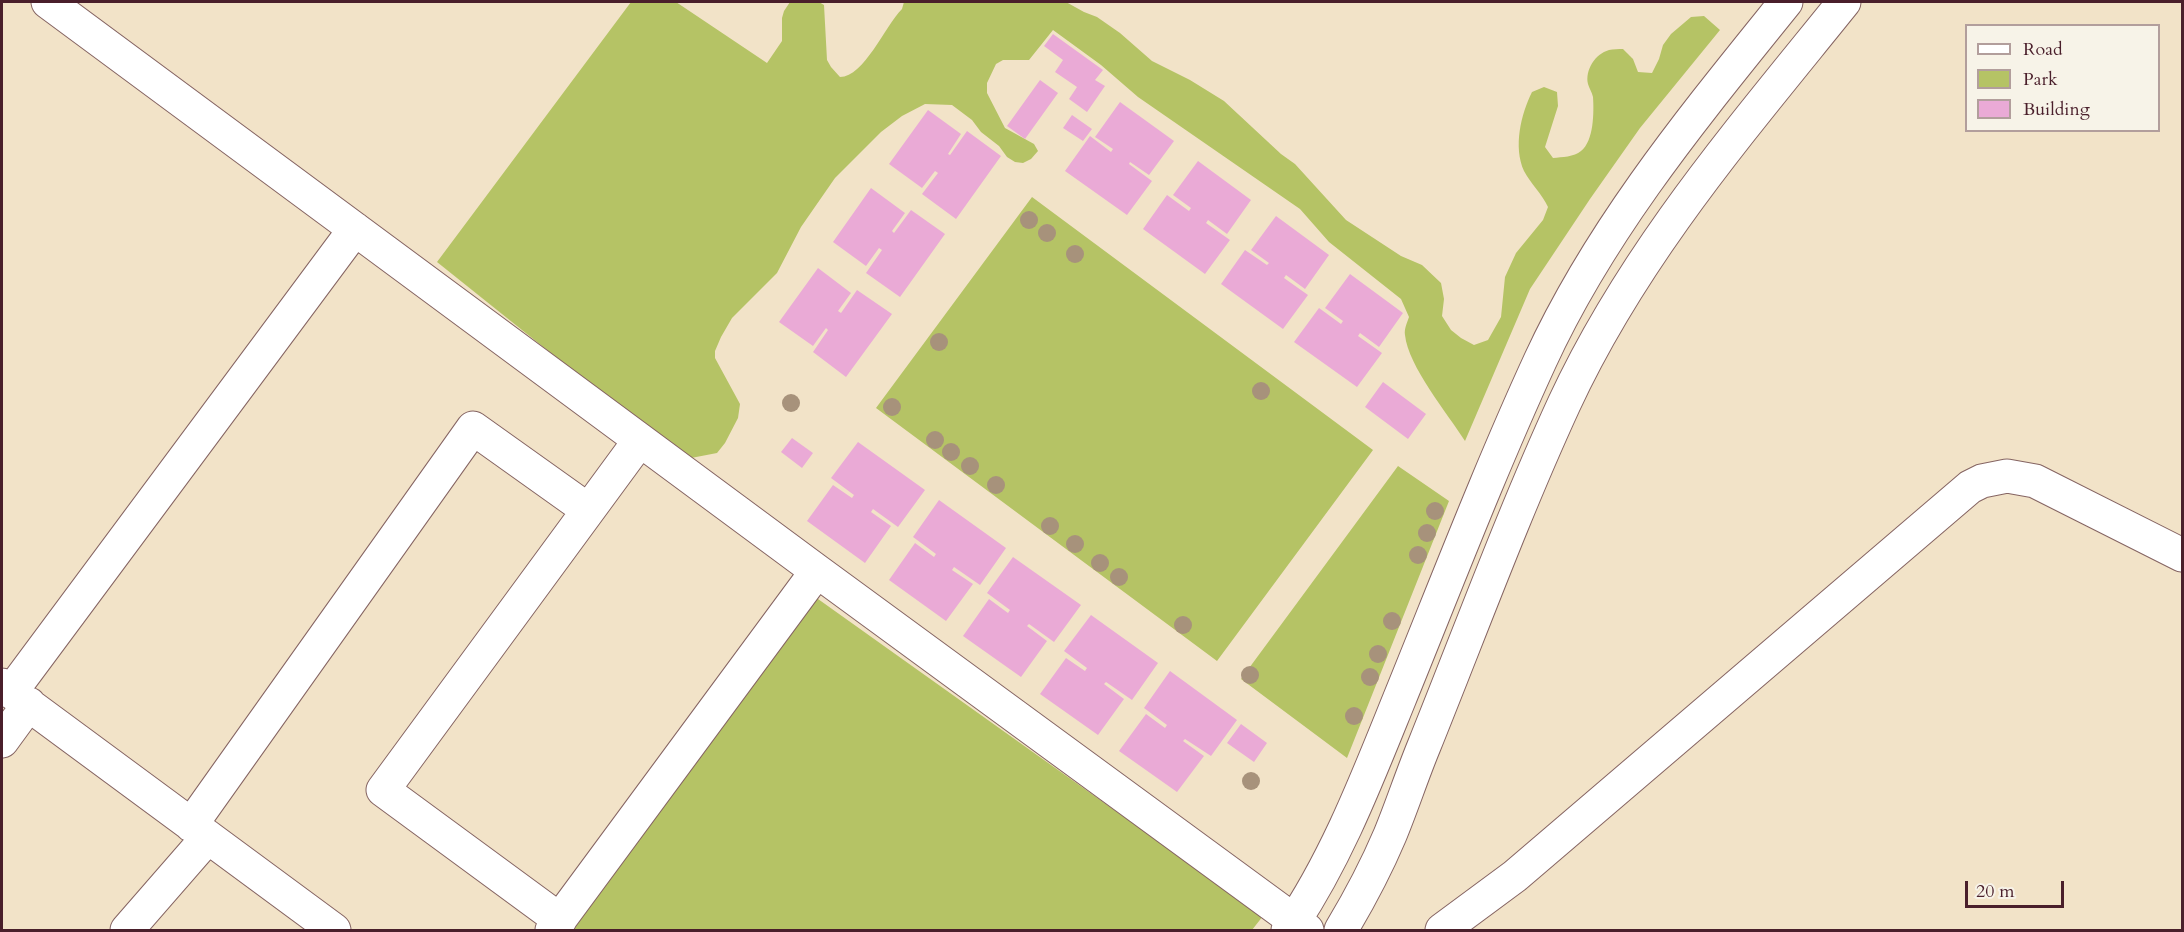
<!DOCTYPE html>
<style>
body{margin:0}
#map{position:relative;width:2184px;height:932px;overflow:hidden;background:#f2e3c8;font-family:Cardo,serif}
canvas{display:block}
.frame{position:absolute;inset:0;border:3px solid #4a1f2b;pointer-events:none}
.legend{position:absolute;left:1965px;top:24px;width:195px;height:108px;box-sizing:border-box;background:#f7f3e8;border:2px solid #b29e9c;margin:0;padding:8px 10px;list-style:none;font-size:18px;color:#4a1f2b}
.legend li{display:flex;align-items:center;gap:12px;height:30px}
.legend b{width:30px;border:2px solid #b29e9c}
.scale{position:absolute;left:1965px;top:881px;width:99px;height:27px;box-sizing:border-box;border:3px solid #4a1f2b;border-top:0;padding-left:8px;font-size:18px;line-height:21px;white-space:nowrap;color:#4a1f2b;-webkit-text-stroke:4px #f7f3e8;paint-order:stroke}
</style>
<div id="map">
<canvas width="2184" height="932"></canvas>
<div class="frame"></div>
<ul class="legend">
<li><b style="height:8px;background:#fff"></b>Road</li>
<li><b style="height:16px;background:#b5c365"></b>Park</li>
<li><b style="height:16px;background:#eaaad6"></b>Building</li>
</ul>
<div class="scale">20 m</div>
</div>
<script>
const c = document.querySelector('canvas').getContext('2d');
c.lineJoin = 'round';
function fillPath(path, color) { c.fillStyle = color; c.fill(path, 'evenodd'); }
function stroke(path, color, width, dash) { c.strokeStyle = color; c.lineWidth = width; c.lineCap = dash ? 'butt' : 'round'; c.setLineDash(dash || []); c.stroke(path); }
fillPath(new Path2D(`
 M631,2H676L767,63L782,41V18L784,11L790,2H819L824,5L827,60L831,67L840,77C864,77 885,26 902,9L904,2H1066L1084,12L1097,17L1120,33L1152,61L1190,80L1224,101L1281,154L1295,164L1346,220L1401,256L1422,265L1441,283L1444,299L1442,316L1451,330L1461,338L1474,345L1488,340L1501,317L1505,277L1516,253L1543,220L1548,207C1542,194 1531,184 1524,171C1513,147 1521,114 1532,92L1544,87L1557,92L1558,106L1545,147L1553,158C1562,157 1574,157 1581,151C1594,141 1594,112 1593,97C1592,92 1589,88 1588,84C1585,70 1595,54 1609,50C1613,49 1619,49 1623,49L1633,59L1638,72L1652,73L1659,59L1663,45L1671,34L1691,17L1704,16L1720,30L1640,128L1590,199L1530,289L1465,441C1448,414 1408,366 1405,335C1404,329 1407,323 1409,317L1401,299L1329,242L1300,209L1138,97L1101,65L1053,30L1029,60H1003L996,64L987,83V93L1005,128L1034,144L1038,151L1031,159L1023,163L1015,162L1007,157L999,146L981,132L972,120L952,105L925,104L902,116L881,132L835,178L801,227L777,273L732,318L721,337L715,351V358L740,404L738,418L725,443L717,453L691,458L612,402L437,262Z
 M1032,197L1373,450L1217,661L876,408Z
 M1398,466L1449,501L1347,758L1241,679Z
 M811,594L1263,916L1252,930H567Z`), '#b5c365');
fillPath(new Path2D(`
 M1053,34L1103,70L1095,80L1105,86L1087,112L1069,99L1077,87L1055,72L1063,60L1044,46Z
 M1040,80L1058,93L1025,139L1007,126Z
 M1120,102L1174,141L1149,175L1130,162L1129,164L1152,181L1127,215L1065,171L1090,136L1111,152L1113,149L1095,137Z
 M928,110L961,134L948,154L950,155L967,131L1001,156L956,219L922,194L938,173L935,171L922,188L889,164Z
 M1072,115L1092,129L1083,141L1063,128Z
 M1198,161L1251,200L1227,234L1208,220L1206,223L1230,240L1205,274L1143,229L1167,195L1189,211L1191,208L1173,195Z
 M871,188L905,213L892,231L894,233L911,210L945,234L900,297L866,273L882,250L879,248L866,266L833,242Z
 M1276,216L1329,255L1305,289L1286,275L1284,278L1308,295L1283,329L1221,284L1245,250L1267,265L1269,263L1251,250Z
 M818,268L851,293L838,311L841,313L857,290L892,314L846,377L813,352L828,330L826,328L813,346L779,322Z
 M1350,274L1403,313L1379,347L1360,333L1358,336L1382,353L1357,387L1294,342L1319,308L1341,324L1343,321L1325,308Z
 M1383,382L1426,414L1408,439L1365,407Z
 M792,438L813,453L802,468L781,452Z
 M858,442L925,490L898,527L873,509L871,512L891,526L865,563L807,521L833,485L852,498L854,495L831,478Z
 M939,500L1006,548L980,585L954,567L952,570L973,584L946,621L889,580L915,543L934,557L936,554L913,537Z
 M1013,557L1081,605L1054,642L1029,624L1027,626L1047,641L1021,677L963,636L989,599L1008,613L1010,610L987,593Z
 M1091,615L1158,663L1132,700L1106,682L1104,684L1124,699L1098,735L1040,694L1066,658L1085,671L1087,668L1064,651Z
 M1170,671L1237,720L1211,756L1185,739L1183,741L1204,756L1177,792L1119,751L1146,714L1165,728L1167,725L1144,708Z
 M1241,724L1267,743L1254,762L1227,743Z`), '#eaaad6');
const minor = new Path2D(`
 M48,2L817,571L1307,930
 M2,685L334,930
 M11,692L355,229
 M2,741L29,704
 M191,825L473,428L588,510
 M560,920L383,790L640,440
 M127,930L208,837
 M552,930L817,571
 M1288,930C1336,860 1367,779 1399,700C1445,587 1489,472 1540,361C1601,228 1695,115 1786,2
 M1341,930C1359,900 1376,868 1390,835C1402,806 1412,775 1424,746C1470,632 1513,515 1564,404C1634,253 1741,130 1844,2
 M1442,930L1515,876L1970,487L1982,481L2007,476L2035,481L2182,555`);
stroke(minor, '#856462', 35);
stroke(minor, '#fff', 33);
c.fillStyle = '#a7927b';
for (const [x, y] of [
 [1029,220],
 [1047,233],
 [1075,254],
 [939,342],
 [1261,391],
 [791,403],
 [892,407],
 [935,440],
 [951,452],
 [970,466],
 [996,485],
 [1435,511],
 [1050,526],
 [1427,533],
 [1075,544],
 [1418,555],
 [1100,563],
 [1119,577],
 [1392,621],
 [1183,625],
 [1378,654],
 [1250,675],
 [1370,677],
 [1354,716],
 [1251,781]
]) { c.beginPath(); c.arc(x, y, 9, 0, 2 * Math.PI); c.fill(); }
</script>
